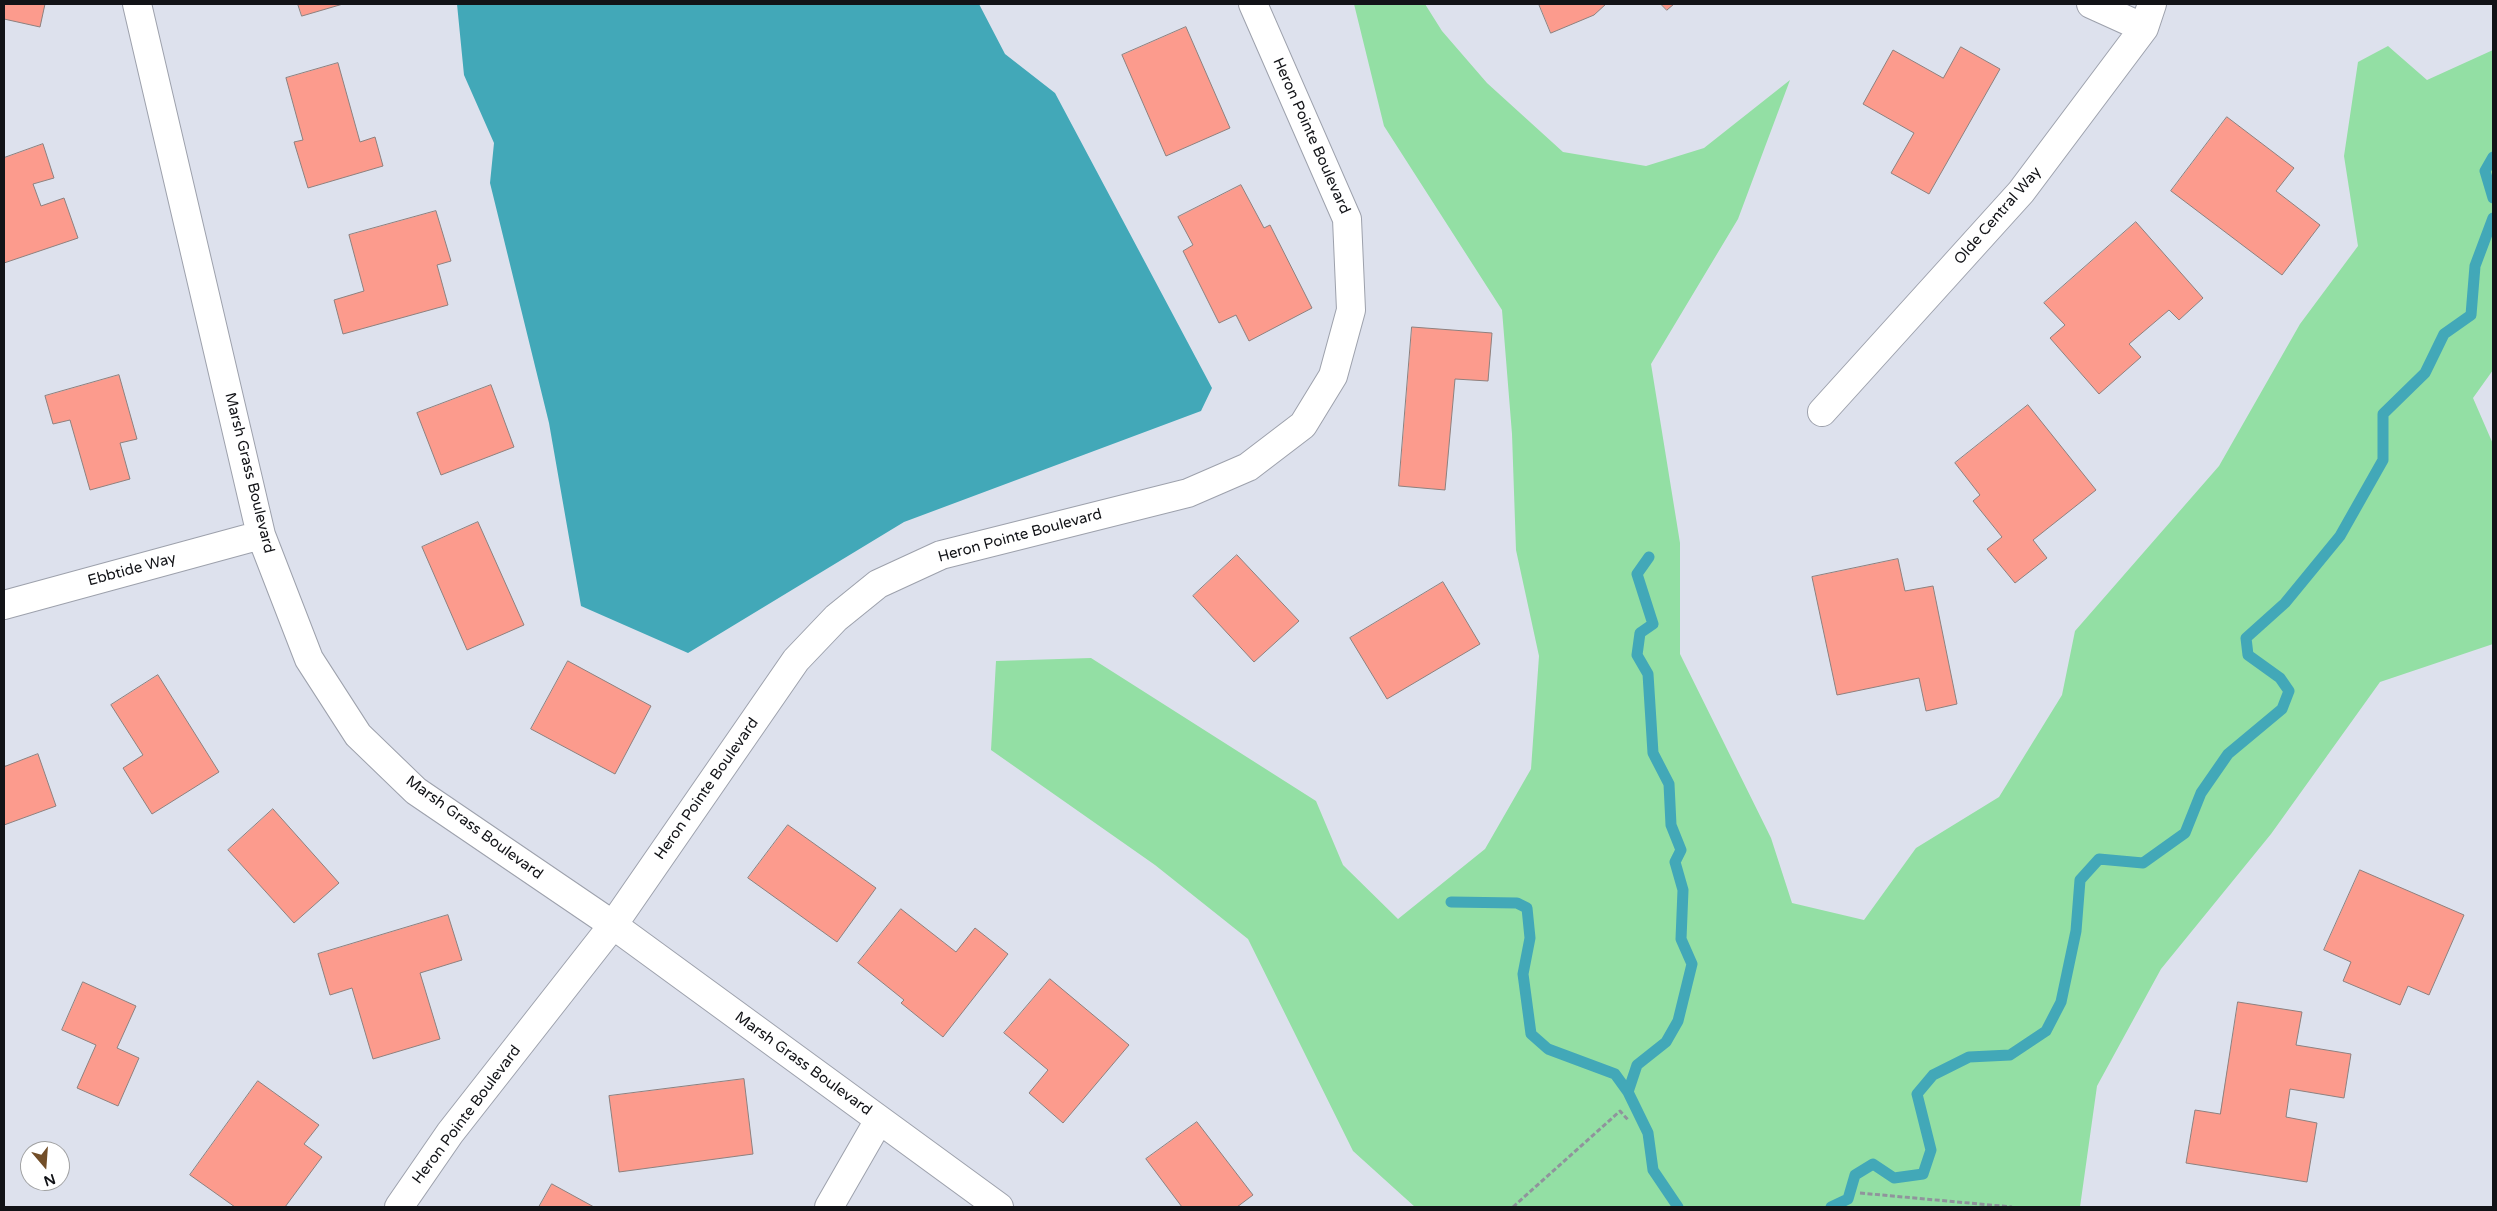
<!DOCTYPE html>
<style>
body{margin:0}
#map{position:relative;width:2497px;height:1211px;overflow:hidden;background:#dde1ed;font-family:"Varela Round",sans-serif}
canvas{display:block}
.frame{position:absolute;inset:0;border:5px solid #121317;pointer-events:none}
.north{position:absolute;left:20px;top:1141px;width:50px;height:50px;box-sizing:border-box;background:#fff;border:1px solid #a0a1a2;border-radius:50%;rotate:162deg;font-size:14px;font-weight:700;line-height:20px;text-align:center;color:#121317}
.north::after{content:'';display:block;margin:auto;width:18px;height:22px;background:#724e28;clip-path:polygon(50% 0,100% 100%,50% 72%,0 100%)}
</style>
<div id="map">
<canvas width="2497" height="1211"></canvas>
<div class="frame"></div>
<div class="north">N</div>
</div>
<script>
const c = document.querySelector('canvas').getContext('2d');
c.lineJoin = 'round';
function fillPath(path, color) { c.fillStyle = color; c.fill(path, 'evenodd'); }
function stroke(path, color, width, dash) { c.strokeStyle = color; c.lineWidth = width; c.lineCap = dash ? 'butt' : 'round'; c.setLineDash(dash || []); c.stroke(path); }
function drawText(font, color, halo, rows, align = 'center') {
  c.font = font + ' "Varela Round",sans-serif'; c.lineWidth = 4.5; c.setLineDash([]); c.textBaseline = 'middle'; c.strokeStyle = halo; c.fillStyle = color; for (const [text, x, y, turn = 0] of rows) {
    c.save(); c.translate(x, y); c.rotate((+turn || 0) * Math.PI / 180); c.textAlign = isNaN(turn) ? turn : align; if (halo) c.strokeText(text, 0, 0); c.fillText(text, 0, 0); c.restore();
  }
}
fillPath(new Path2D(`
 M1354,4H1425L1442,31L1487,83L1563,152L1646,166L1704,148L1790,80L1738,219L1651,364L1680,543V654L1771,838L1792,903L1864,920L1916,848L1999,797L2062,695L2075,631L2219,466L2300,324L2358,246L2344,156L2358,62L2388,46L2427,80L2493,50V370L2473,398L2493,444V644L2380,682L2271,834L2161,969L2097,1086L2080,1207H1415L1353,1151L1248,939L1155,865L991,750L996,661L1091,658L1316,801L1343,865L1398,919L1485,849L1531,769L1539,656L1516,550L1512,434L1502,310L1384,126Z`), '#93dfa4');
fillPath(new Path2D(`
 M457,4H979L1005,54L1055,93L1212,388L1201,411L904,522L688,653L581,606L549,423L490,183L494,143L464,75Z`), '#42a8b8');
stroke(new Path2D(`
 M2493,157L2485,171L2493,198
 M1649,557L1637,574L1653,624L1640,633L1637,655L1648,674L1653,753L1669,784L1671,825L1681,850L1675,862L1683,890L1681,939L1692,964L1678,1021L1666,1042L1637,1065L1628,1092L1648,1133L1653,1170L1678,1207
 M1451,902L1517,903L1527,908L1530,938L1523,974L1531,1034L1548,1049L1615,1074L1628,1092
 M1831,1207L1848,1199L1855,1175L1873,1164L1894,1178L1923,1174L1931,1150L1917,1094L1933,1075L1969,1057L2010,1055L2046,1031L2061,1002L2076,931L2080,880L2099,859L2143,863L2185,833L2201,793L2228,754L2282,709L2289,691L2280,678L2248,655L2246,638L2285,603L2340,536L2383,460V414L2425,373L2444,334L2471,315L2475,266L2493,218`), '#42a8b8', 11);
const building = new Path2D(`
 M4,4H45L40,27L4,19Z
 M298,4H343L302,16Z
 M1539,4H1606L1594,15L1551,33Z
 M1661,4H1674L1667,10Z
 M1186,27L1230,128L1166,156L1122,55Z
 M1961,47L2000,69L1929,194L1891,173L1914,133L1863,104L1893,50L1943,78Z
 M338,63L360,142L375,137L383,166L308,188L294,142L303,140L286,78Z
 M2227,117L2294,168L2276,191L2320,225L2282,275L2171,191Z
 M43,144L54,178L33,184L41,206L64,198L78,238L4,263V158Z
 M1241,185L1264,228L1270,225L1312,308L1249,341L1236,315L1219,323L1183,251L1193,245L1178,217Z
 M436,211L451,261L437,265L448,305L343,334L334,300L364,291L349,235Z
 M2136,222L2203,298L2179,320L2169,310L2129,344L2141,357L2099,394L2050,338L2065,325L2044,303Z
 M1412,327L1492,333L1488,381L1455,379L1445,490L1399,486Z
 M119,375L137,439L120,443L130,479L90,490L70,420L53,424L45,396Z
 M491,385L514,447L441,475L417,413Z
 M2028,405L2096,490L2033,540L2047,558L2015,583L1987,549L2002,537L1973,501L1980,495L1955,463Z
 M478,522L524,625L467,650L422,547Z
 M1237,555L1299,621L1254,662L1193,596Z
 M1898,559L1905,591L1933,586L1957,704L1926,711L1919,678L1837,695L1812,577Z
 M1443,582L1480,644L1387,699L1350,638Z
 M568,661L651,706L615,774L531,729Z
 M158,675L219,772L152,814L123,768L143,755L111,705Z
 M38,754L56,806L4,825V764L5,766Z
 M273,809L339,883L294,923L228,850Z
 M788,825L876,888L837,942L748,878Z
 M2360,870L2464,915L2429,995L2408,986L2400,1005L2343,981L2351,962L2324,950Z
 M901,909L956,952L975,928L1008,954L943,1037L901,1003L904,1000L858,963Z
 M448,915L462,960L420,973L440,1039L373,1059L352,988L330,995L318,954Z
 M1050,979L1129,1045L1063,1123L1029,1093L1048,1070L1004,1033Z
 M83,982L136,1006L117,1048L139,1058L118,1106L77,1088L96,1045L62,1030Z
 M2238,1002L2302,1012L2296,1045L2351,1054L2344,1098L2290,1089L2286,1117L2317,1123L2307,1182L2186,1163L2195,1110L2220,1114Z
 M744,1079L753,1154L619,1172L609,1096Z
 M258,1081L319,1125L304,1144L322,1157L285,1207H235L190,1175Z
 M1197,1122L1253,1195L1237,1207H1182L1146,1159Z
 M552,1184L594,1207H539Z`);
fillPath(building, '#fc9b8d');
stroke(building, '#8d807e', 1);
const street = new Path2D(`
 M137,4L261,535L309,659L358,735L416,791L613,925L999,1207
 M2091,4L2144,28
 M1822,412L2021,192L2144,28L2152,4
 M4,605L261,535
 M399,1207L450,1133L613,925L796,660L836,618L878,584L941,555L1188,493L1248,467L1303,425L1333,376L1351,310L1347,219L1253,4
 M829,1207L879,1120`);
stroke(street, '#9da1ac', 30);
stroke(new Path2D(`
 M1860,1193L2012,1207
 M1513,1207L1620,1111L1629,1121`), '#90939c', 3, [5, 2.5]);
stroke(street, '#fff', 28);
drawText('15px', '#121317', '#fff', [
 ["Heron Pointe Boulevard",1311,136,66],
 ["Olde Central Way",1998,216,-49],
 ["Marsh Grass Boulevard",249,473,76],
 ["Heron Pointe Boulevard",1020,536,-15],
 ["Ebbtide Way",132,570,-15],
 ["Heron Pointe Boulevard",707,789,-55],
 ["Marsh Grass Boulevard",474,828,36],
 ["Marsh Grass Boulevard",803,1064,36],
 ["Heron Pointe Boulevard",467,1115,-53]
]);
</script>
